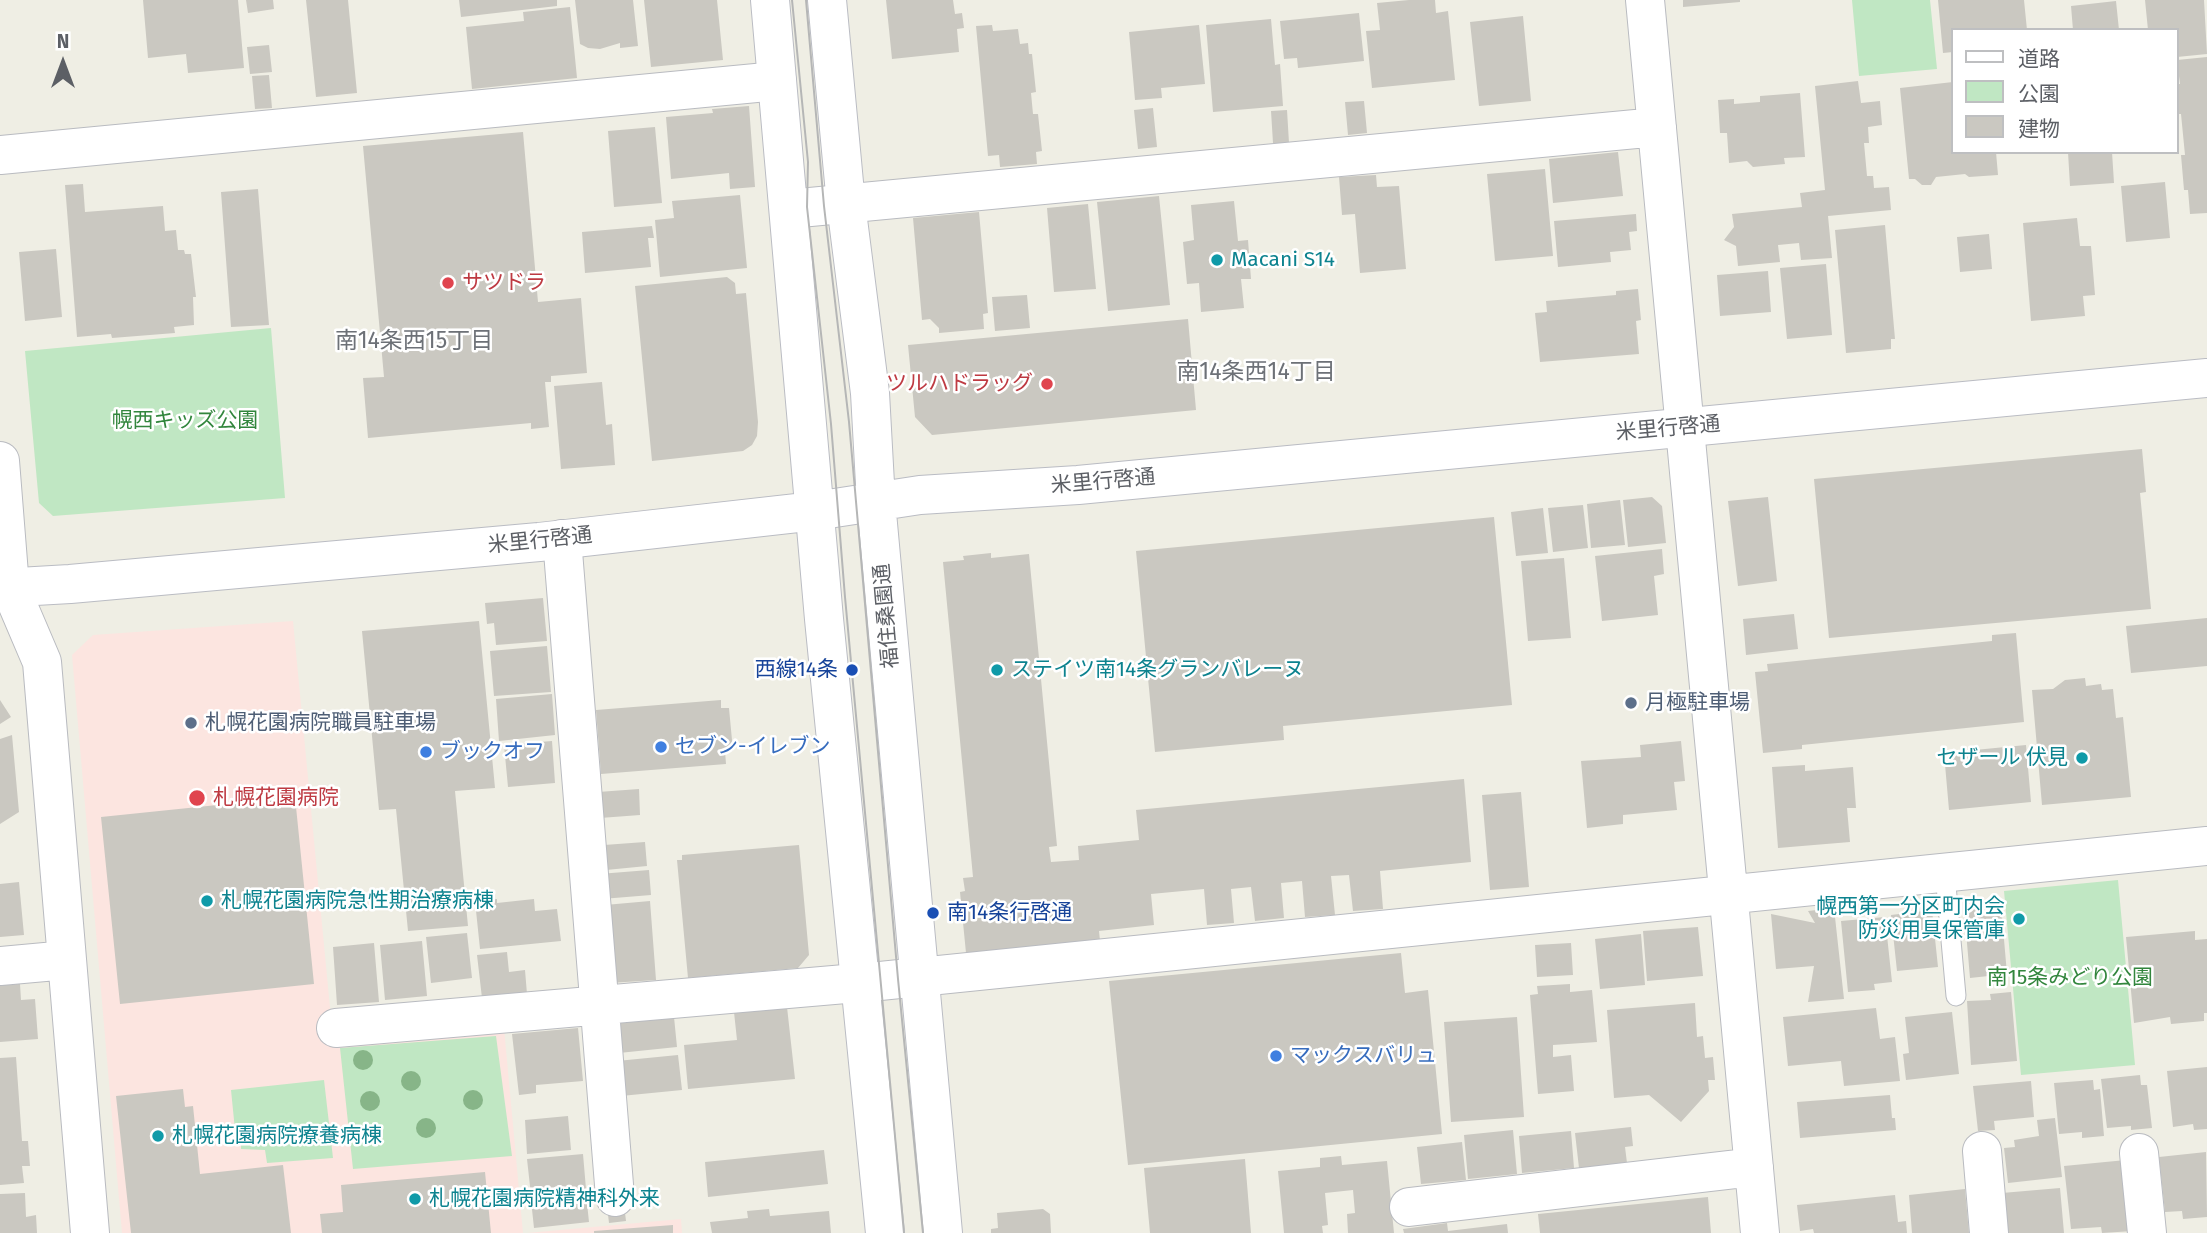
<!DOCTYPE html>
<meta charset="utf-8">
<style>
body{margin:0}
#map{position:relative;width:2207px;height:1233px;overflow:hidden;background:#efeee4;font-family:"Fira Sans","Noto Sans JP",sans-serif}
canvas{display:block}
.legend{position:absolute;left:1951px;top:28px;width:228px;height:126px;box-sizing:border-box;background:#fff;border:2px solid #bebfc1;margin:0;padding:9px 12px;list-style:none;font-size:21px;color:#5c5f65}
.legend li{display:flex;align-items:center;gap:14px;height:35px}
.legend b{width:35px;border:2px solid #bebfc1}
.north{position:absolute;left:28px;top:28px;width:70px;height:70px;-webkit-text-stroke:5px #fff;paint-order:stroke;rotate:0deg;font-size:19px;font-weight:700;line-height:28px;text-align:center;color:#5c5f65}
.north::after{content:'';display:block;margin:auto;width:24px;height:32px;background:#5c5f65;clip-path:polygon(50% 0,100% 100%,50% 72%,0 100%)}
</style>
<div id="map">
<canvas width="2207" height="1233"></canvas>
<ul class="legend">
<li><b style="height:9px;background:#fff"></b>道路</li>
<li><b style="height:19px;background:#c0e7c3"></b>公園</li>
<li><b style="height:19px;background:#cac8c1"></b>建物</li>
</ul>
<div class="north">N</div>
</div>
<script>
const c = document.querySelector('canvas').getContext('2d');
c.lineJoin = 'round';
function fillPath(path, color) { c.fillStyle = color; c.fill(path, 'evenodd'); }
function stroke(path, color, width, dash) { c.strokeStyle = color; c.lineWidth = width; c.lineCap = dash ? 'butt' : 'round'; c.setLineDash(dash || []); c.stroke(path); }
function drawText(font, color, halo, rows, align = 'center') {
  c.font = font + ' "Fira Sans","Noto Sans JP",sans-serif'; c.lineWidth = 5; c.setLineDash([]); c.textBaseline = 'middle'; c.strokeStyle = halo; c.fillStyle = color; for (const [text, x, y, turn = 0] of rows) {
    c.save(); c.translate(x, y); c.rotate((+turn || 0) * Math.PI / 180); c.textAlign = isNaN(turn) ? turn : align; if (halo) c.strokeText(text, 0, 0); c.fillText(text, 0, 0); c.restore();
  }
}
fillPath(new Path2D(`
 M293,621L333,1039L504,1028L523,1233H122L72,655L93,635Z
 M681,1219L682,1233H527Z`), '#fce5e0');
fillPath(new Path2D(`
 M1852,0H1930L1937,69L1859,76Z
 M271,328L285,498L53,516L39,503L25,351Z
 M2118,880L2135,1065L2021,1075L2004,891Z
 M496,1036L512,1156L353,1169L340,1048Z
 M324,1080L333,1158L267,1163L265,1150L241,1149V1140H236L231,1090Z`), '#c0e7c3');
fillPath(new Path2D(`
 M143,0H238L244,68L188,73L186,54L148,58Z
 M246,0H273L274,9L248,13Z
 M306,0H348L357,93L316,97Z
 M459,0H557V6L461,17Z
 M575,0H633L638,46L620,48V43L600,49L588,48L580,44Z
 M644,0H717L723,60L651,67Z
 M886,0H953L955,14L962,13L964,28L957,29L959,52L892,59Z
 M1409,0H1435L1436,13L1448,11L1455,80L1372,88L1366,31L1380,30L1377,3Z
 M1683,0H1740V2L1683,7Z
 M1938,0H2024L2027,30H1953V52L1943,53Z
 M2145,0H2204L2207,54L2177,57V30H2148Z
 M2116,1L2119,30H2073L2071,6Z
 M570,7L577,78L472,89L466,27L524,21L523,12Z
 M1359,13L1364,61L1298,68L1297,58L1284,59L1280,21Z
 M1523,16L1531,101L1479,106L1470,22Z
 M1271,19L1275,65L1280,64L1283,106L1213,112L1206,25Z
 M992,25L993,31L1018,29L1020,44L1028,43L1029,54H1032L1036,92L1031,93L1033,114H1038L1042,151L1036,152L1037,164L1000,167L999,155L988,156L976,26Z
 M1199,25L1205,84L1161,88L1162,98L1135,100L1129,32Z
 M269,45L272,72L250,74L247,47Z
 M2207,57V213L2190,214L2188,190H2184L2181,155H2185L2181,114H2177V84H2180L2177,60Z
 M269,75L272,108L255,109L252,76Z
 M1858,81L1861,103L1880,101L1882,125L1868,127L1869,143H1864L1867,176H1873L1874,188L1889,187L1891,210L1828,216L1832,258L1801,260L1799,243L1778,245L1780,262L1738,266L1736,246L1724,240L1734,227L1732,214L1802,207L1800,193L1825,190L1815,86Z
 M1953,82V152H1996L1998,175L1969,177L1965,174L1936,177L1931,185H1922L1915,179H1909L1900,88Z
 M1800,93L1805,157L1784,158L1785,164L1753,167L1747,161L1729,163L1727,133H1720L1718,100L1734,99V104L1760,102V96Z
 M1364,101L1367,133L1348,135L1345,102Z
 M749,106L755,187L730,189L729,173L671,179L666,117L713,113L712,109Z
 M1153,108L1157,147L1138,149L1134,110Z
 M1287,110L1289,143H1273L1271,111Z
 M655,127L662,203L614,207L608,131Z
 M523,132L538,302L581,298L587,373L551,376V382H545L549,427L531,429V423L368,438L363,378L384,377L363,146Z
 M1618,152L1623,196L1553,203L1549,159Z
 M2068,152H2112L2114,183L2070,186Z
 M1545,169L1553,256L1495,261L1487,174Z
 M1376,175L1377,187L1399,186L1406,269L1360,273L1355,214L1342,215L1339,177Z
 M2165,182L2170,238L2126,242L2121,186Z
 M83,184L85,212L163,206L165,231L176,230L178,250H184L185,254H191L196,297H193L194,325L174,327L175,333L112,338L111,334L77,337L65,185Z
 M258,189L269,325L231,327L221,192Z
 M740,195L747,268L660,277L655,220L674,218L672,201Z
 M1159,196L1170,305L1108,311L1097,202Z
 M1234,201L1238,241L1248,240L1251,279H1241L1244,308L1201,312L1199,283L1187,284L1183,242L1194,240L1191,205Z
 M1088,204L1096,289L1054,292L1047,208Z
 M979,212L988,313L983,314L984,329L939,333V328L930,319L922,320L913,218Z
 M1636,214L1637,231L1629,232L1631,250L1610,252L1611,262L1558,267L1554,221Z
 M2077,218L2080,246H2091L2095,295L2083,296L2085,316L2031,321L2023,223Z
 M1885,225L1895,339H1891V349L1846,353L1835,230Z
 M652,226L654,238H648L651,267L585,273L582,232Z
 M1989,234L1992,269L1960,272L1957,237Z
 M56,249L62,317L25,321L19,252Z
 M1826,264L1832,335L1787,339L1780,268Z
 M1768,271L1771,312L1720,316L1717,275Z
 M727,277L735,283L736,294L746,293L758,422L757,436L752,445L743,451L652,461L635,286Z
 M1638,289L1641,320L1636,321L1639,354L1540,362L1535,313L1547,312L1546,301L1616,295V291Z
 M1027,295L1030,328L995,331L992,297Z
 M1188,319L1196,410L932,435L915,417L908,345Z
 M602,382L606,425L612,424L615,465L561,469L554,386Z
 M2142,449L2146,492L2140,493L2151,609L1829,638L1814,479Z
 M1652,497L1662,506L1666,543L1628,547L1623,500Z
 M1768,497L1777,581L1738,586L1728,501Z
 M1620,500L1625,545L1591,548L1587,504Z
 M1583,505L1588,548L1553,552L1548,508Z
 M1543,508L1548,553L1516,556L1511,512Z
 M1494,517L1512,705L1283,726L1284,740L1155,752L1136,551Z
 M1662,549L1664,574L1654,576L1658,615L1602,621L1595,556Z
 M991,553V558L1029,554L1057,846L1049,847L1051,862L1079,860L1078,846L1139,840L1136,810L1464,779L1471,862L1380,871L1383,909L1353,911L1349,875L1331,876L1335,915L1305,917L1302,881L1281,883L1284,918L1255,921L1251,887L1231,889L1234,923L1207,925L1204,889L1151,894L1154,925L1099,931L1100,941L966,953L960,892L965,891L963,878L973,877L943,562L964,560L963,556Z
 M1564,558L1571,638L1528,641L1521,561Z
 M543,598L547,641L496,645L494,623L487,624L485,603Z
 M1794,614L1798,649L1746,655L1743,619Z
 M2207,618V666L2131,673L2126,626Z
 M479,621L495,788L455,791L468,926L408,931L396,809L379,810L362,631Z
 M2016,633L2024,722L1802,745V749L1763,753L1755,672L1768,671L1767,664L1992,641V635Z
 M547,646L551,692L494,696L490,651Z
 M2085,678L2086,686L2101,684L2102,690L2113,689L2116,718L2123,717L2131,797L2042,805L2032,690L2053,689L2065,680Z
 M552,694L555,735L499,741L496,699Z
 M0,700L11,717L0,724Z
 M721,700V708H729L733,751H725L726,764L601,774L596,710Z
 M12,735L19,812L0,824V739Z
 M552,741L555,783L508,787L504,745Z
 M1681,741L1685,781L1674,782L1677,810L1623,815V824L1587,828L1581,761L1641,757L1640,745Z
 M2026,745L2031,802L1949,810L1944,753Z
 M1805,765V771L1853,767L1856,808H1847L1850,842L1778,848L1772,767Z
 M639,789L640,815L600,818L598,792Z
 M1521,792L1529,887L1490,890L1482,795Z
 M295,797L314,984L120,1004L101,817Z
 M645,842L647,866L606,870L604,845Z
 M799,845L809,955L798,968L688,978L677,860H682V855Z
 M649,870L651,895L602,899L599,874Z
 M19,882L24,935L0,937V884Z
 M497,899V903L534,899L535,911L557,909L561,941L480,949L475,901Z
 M650,901L656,980L610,983L605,905Z
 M2001,905L2007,974L1970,978L1964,908Z
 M1834,908L1844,999L1808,1002L1814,966L1776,969L1771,914L1815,923L1808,911Z
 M1932,910L1938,967L1897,971L1891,915Z
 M1885,917L1892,982L1874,984L1875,990L1848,992L1841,921Z
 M1698,927L1703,976L1647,981L1643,931Z
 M2195,931V940L2207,939V1013H2204V1021L2171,1024L2170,1017L2134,1023L2126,937Z
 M467,933L472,978L431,983L426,937Z
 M1641,934L1645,985L1600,989L1595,939Z
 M422,941L427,996L385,1000L380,945Z
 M374,943L379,1002L337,1005L333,947Z
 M1571,943L1573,975L1537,977L1535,945Z
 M507,952L509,972L525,970L527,994L482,998L477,955Z
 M1401,953L1405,993L1428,990L1442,1134L1128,1165L1109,981Z
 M20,984L21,1000L35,999L38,1039L0,1042V985Z
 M1570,984V992L1592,990L1597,1042L1553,1045V1057L1571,1055L1574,1091L1538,1094L1530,995L1538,994L1537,986Z
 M2011,992L2017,1061L1971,1065L1967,1001L1991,1000L1990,994Z
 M1695,1003L1697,1037L1703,1036L1705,1058L1713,1057L1715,1080H1708L1709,1091L1681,1122L1649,1095L1614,1098L1607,1010Z
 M787,1007L795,1079L688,1089L684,1045L737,1040L734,1012Z
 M1876,1008L1880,1039L1895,1037L1900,1081L1844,1086L1841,1061L1788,1066L1783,1017Z
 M1952,1012L1959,1074L1906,1080L1903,1054L1909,1053L1905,1017Z
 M674,1017L677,1047L619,1053L616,1022Z
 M1517,1017L1524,1117L1451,1122L1444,1022Z
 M578,1028L583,1081L536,1085V1093L519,1095L512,1034Z
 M678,1055L682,1090L621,1096L617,1061Z
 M16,1057L22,1141H28L30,1166H22L24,1183L0,1185V1058Z
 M2207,1067V1129L2194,1130L2193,1124L2173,1127L2167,1071Z
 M2140,1075L2141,1085H2147L2152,1128L2131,1130V1126L2107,1128L2101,1079Z
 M2093,1080L2094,1090L2100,1089L2104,1136L2082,1138V1132L2059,1134L2054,1083Z
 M2031,1081L2034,1117L1994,1121L1995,1130L1978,1131L1973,1086Z
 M183,1089L185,1107L193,1106L200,1174L283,1165L291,1233H131L116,1096Z
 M1890,1095L1892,1118H1895L1896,1130L1800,1138L1797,1102Z
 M568,1116L571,1150L527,1154L525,1120Z
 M2055,1118L2062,1177L2008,1183L2004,1148L2015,1147L2014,1140L2039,1136L2037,1120Z
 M1631,1127L1633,1146L1625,1147L1627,1163L1579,1168L1575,1133Z
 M1513,1130L1517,1174L1468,1179L1464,1135Z
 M1571,1131L1574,1168L1522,1173L1519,1136Z
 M1462,1142L1466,1180L1421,1184L1417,1147Z
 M824,1150L828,1184L708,1197L705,1162Z
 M2206,1152L2207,1217L2183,1219L2182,1211L2165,1212L2159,1157Z
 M583,1154L586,1189L531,1195L527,1159Z
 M1341,1156L1342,1165L1387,1161L1394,1233H1348L1347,1214L1355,1213L1353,1190L1325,1193L1328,1225L1322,1226L1323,1233H1284L1278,1171L1320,1167V1158Z
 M1245,1159L1251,1233H1150L1144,1168Z
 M2126,1160L2133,1231L2102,1233L2101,1227L2071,1229L2064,1166Z
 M485,1172L491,1233H322L320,1214L343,1212L341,1185Z
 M2060,1188L2064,1233H2005L2002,1193Z
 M1965,1189L1969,1233H1912L1909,1195Z
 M25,1193L26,1217L36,1215L37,1233H0V1194Z
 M586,1194L589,1222L534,1228L531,1200Z
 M1895,1195L1898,1222L1906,1221L1907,1233H1814L1813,1229L1800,1231L1797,1205Z
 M623,1196L626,1221L609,1223L606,1198Z
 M1708,1197L1711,1233H1540L1538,1214Z
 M769,1209L770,1216L829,1211L831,1233H712L710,1222L748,1218L747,1211Z
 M1043,1209L1050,1214L1051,1233H991V1229L998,1228L997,1213Z
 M1447,1223L1448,1231L1507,1224L1508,1233H1404L1403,1229Z
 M673,1225V1233H594V1231Z`), '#cac8c1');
const lane = new Path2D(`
 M1945,874L1956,996`);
const street = new Path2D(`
 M1645,0L1760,1233
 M0,155L777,81
 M789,209L1657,127
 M0,461L10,587L42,662L90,1233
 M562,539L615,1197
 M0,966L67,960
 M336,1028L880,981L2207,846
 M1982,1151L1989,1233
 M2139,1153L2147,1233
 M1409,1207L1754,1167`);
const secondary = new Path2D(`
 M770,0L824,619L885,1233
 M827,0L846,204L870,393L876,502L943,1233
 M0,588L70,584L539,542L815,511L920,495L1078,485L2207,378`);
stroke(lane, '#b9bbc0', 21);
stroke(street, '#b9bbc0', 40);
stroke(secondary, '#babcc3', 40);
stroke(lane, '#fff', 19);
stroke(street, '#fff', 38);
stroke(secondary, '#fff', 38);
stroke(new Path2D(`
 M792,0L808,162L807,207L831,424L845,597L904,1233
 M806,0L824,206L849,422L898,979L923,1233`), '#b5b6b6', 2);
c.fillStyle = '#87b588';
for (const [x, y] of [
 [363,1060],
 [411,1081],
 [473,1100],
 [370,1101],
 [426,1128]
]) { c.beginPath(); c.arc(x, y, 10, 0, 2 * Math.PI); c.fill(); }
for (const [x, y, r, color] of [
 [1217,260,7,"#0f9aa8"],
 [448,283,7,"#e0444e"],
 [1047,384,7,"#e0444e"],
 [852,670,7,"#1a4fb4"],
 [997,670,7,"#0f9aa8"],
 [1631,703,7,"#5c6f8a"],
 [191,723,7,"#5c6f8a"],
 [661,747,7,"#3f7fe0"],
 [426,752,7,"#3f7fe0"],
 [2082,758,7,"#0f9aa8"],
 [197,798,9,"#e0444e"],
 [207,901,7,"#0f9aa8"],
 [933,913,7,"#1a4fb4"],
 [2019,919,7,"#0f9aa8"],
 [1276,1056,7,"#3f7fe0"],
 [158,1136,7,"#0f9aa8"],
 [415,1199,7,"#0f9aa8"]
]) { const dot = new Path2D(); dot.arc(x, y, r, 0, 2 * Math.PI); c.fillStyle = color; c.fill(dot); stroke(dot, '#fff', 2.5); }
drawText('21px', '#0d838f', '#fff', [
 ["Macani S14",1231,260],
 ["ステイツ南14条グランバレーヌ",1011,670],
 ["セザール 伏見",2068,758,"right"],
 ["札幌花園病院急性期治療病棟",221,901],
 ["幌西第一分区町内会",2005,907,"right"],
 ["防災用具保管庫",2005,931,"right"],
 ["札幌花園病院療養病棟",172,1136],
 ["札幌花園病院精神科外来",429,1199]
], 'left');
drawText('21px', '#be3a42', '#fff', [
 ["サツドラ",462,283],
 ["ツルハドラッグ",1033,384,"right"],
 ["札幌花園病院",213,798]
], 'left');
drawText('21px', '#32863d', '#fff', [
 ["幌西キッズ公園",185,421],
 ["南15条みどり公園",2070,978]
]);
drawText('21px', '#5c5f65', '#fff', [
 ["米里行啓通",1668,429,-5],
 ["米里行啓通",1103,482,-5],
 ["米里行啓通",540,541,-6],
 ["福住桑園通",887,616,-95]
]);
drawText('21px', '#164399', '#fff', [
 ["西線14条",838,670],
 ["南14条行啓通",947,913,"left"]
], 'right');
drawText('21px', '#4e5e75', '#fff', [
 ["月極駐車場",1645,703],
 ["札幌花園病院職員駐車場",205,723]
], 'left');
drawText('21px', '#366cbe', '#fff', [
 ["セブン-イレブン",675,747],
 ["ブックオフ",440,752],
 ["マックスバリュ",1290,1056]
], 'left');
drawText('23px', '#6d7177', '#fff', [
 ["南14条西15丁目",414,342],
 ["南14条西14丁目",1256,373]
]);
</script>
